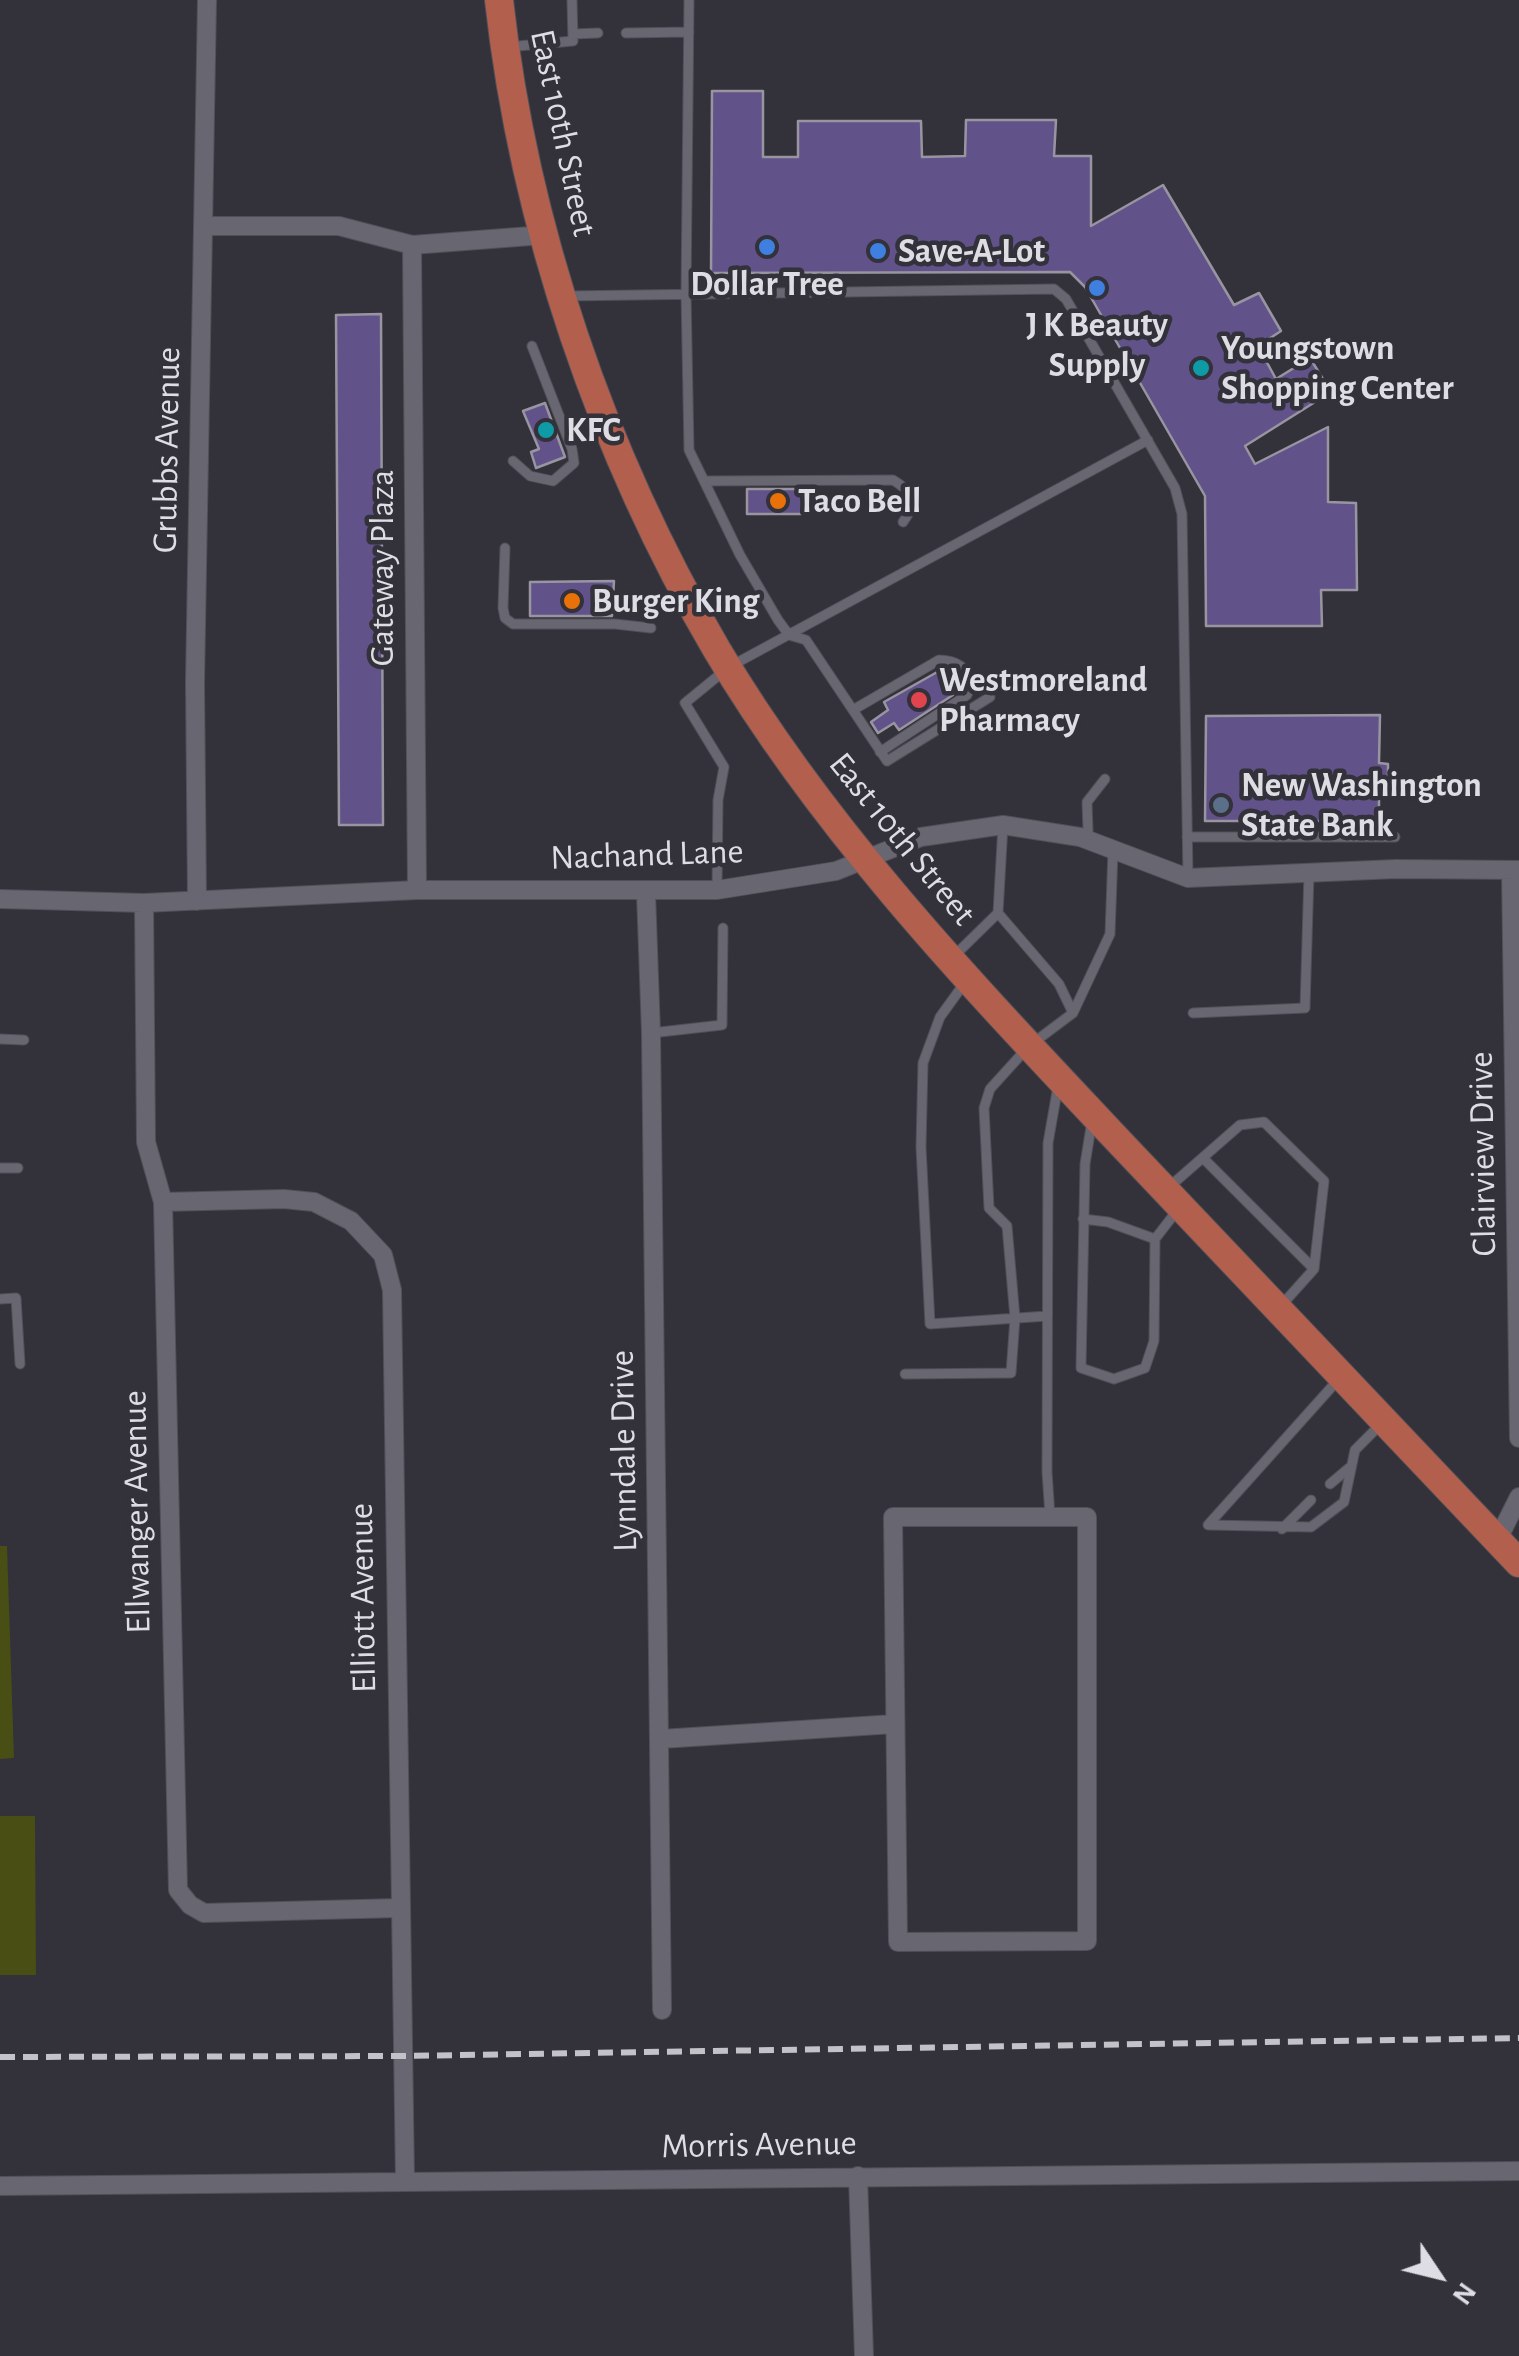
<!DOCTYPE html>
<style>
body{margin:0}
#map{position:relative;width:1519px;height:2356px;overflow:hidden;background:#33313a;font-family:"Alegreya Sans",sans-serif}
canvas{display:block}
.north{position:absolute;left:1389px;top:2226px;width:100px;height:100px;-webkit-text-stroke:8px #33313a;paint-order:stroke;rotate:125deg;font-size:28px;font-weight:700;line-height:40px;text-align:center;color:#dedde3}
.north::after{content:'';display:block;margin:auto;width:35px;height:45px;background:#dedde3;clip-path:polygon(50% 0,100% 100%,50% 72%,0 100%)}
</style>
<div id="map">
<canvas width="1519" height="2356"></canvas>
<div class="north">N</div>
</div>
<script>
const c = document.querySelector('canvas').getContext('2d');
c.lineJoin = 'round';
function fillPath(path, color) { c.fillStyle = color; c.fill(path, 'evenodd'); }
function stroke(path, color, width, dash) { c.strokeStyle = color; c.lineWidth = width; c.lineCap = dash ? 'butt' : 'round'; c.setLineDash(dash || []); c.stroke(path); }
function drawText(font, color, halo, rows, align = 'center') {
  c.font = font + ' "Alegreya Sans",sans-serif'; c.lineWidth = 9; c.setLineDash([]); c.textBaseline = 'middle'; c.strokeStyle = halo; c.fillStyle = color; for (const [text, x, y, turn = 0] of rows) {
    c.save(); c.translate(x, y); c.rotate((+turn || 0) * Math.PI / 180); c.textAlign = isNaN(turn) ? turn : align; if (halo) c.strokeText(text, 0, 0); c.fillText(text, 0, 0); c.restore();
  }
}
fillPath(new Path2D(`
 M0,1546H7L14,1758L0,1759Z
 M0,1816H35L36,1975H0Z`), '#484e14');
const building = new Path2D(`
 M712,91H763V157H798V121H921L922,157L965,156L966,120H1056L1054,156H1091V226L1163,185L1234,305L1259,293L1281,331L1258,346L1276,379L1310,358L1331,392L1245,446L1255,464L1328,427V502L1356,503L1357,590H1321L1322,626H1206L1205,496L1085,287L1070,272L711,273Z
 M381,314L383,825H339L336,315Z
 M545,403L565,457L536,468L531,452L539,449L523,411Z
 M747,489H810V514H747Z
 M614,581L612,616H530V582Z
 M939,671L953,695L899,730L894,723L878,733L871,722L888,710L884,702Z
 M1380,715L1379,763L1388,764V782L1379,783V821H1205L1206,716Z`);
fillPath(building, '#62528a');
stroke(building, '#9895a1', 2.5);
const lane = new Path2D(`
 M689,0L686,294L689,450L740,555L778,620L789,635L806,640L887,761L990,697
 M626,33L689,32
 M573,34L598,33
 M507,47L573,41L572,0
 M566,296L1054,289L1066,299L1175,488L1182,514L1188,878
 M513,461L530,476L553,481L574,463L572,449L532,346
 M704,481L893,480C912,491 917,504 903,522
 M505,548L503,608L505,618L513,624H615L651,628
 M853,710L939,660C955,660 968,667 972,684L967,695L880,752
 M1082,835L1088,831L1087,802L1105,779
 M1187,837H1395
 M717,890L718,800L724,767L685,703L729,667L1148,440
 M998,913L1059,984L1073,1013
 M952,958L998,913L1003,825
 M966,981L940,1017L923,1063L921,1147L930,1324L1047,1316
 M1193,1013L1305,1008L1309,873
 M651,1033L722,1025L723,928
 M0,1039L24,1040
 M1092,1121L1085,1164L1081,1368L1114,1379L1145,1368L1154,1341L1155,1239L1179,1208
 M1203,1158L1314,1269
 M0,1168H18
 M1168,1188L1240,1125L1264,1122L1324,1181L1314,1269L1279,1308
 M1083,1219L1108,1222L1155,1239
 M0,1299L16,1298L20,1364
 M905,1374L1011,1373L1015,1318L1007,1226L989,1208L984,1108L990,1089L1029,1046L1073,1013L1110,934L1113,851
 M1337,1381L1208,1525L1311,1527L1344,1502L1355,1450L1382,1423
 M1330,1484L1349,1468
 M1050,1516L1047,1472L1048,1143L1058,1086
 M1282,1529L1311,1500`);
const street = new Path2D(`
 M203,226H339L412,245L544,235
 M412,245L417,890
 M1511,870L1519,1438
 M646,893L651,1033L662,2010
 M0,899L144,903L417,890H717L836,871L921,837L1003,825L1080,837L1188,878L1396,869L1519,870
 M197,901L195,682L207,0
 M144,903L146,1142L163,1202L178,1890L190,1905L204,1913L399,1908
 M163,1202L284,1199L314,1202L351,1221L383,1255L392,1290L405,2181
 M893,1517H1087V1941L898,1942Z
 M1497,1541L1519,1497
 M661,1739L894,1724
 M858,2176L864,2356
 M0,2186L1519,2171`);
const primary = new Path2D(`
 M499,0C524,226 602,454 717,650C823,829 968,981 1110,1132C1246,1276 1383,1419 1519,1563`);
stroke(lane, '#525057', 11);
stroke(street, '#525057', 20);
stroke(primary, '#525057', 30);
stroke(lane, '#686670', 9);
stroke(street, '#686670', 18);
stroke(primary, '#b2604d', 28);
stroke(new Path2D(`
 M0,2057L402,2056L1519,2038`), '#c4c2c9', 6, [15, 8]);
for (const [x, y, r, color] of [
 [767,247,10,"#3f7fe0"],
 [878,251,10,"#3f7fe0"],
 [1097,288,10,"#3f7fe0"],
 [1201,368,10,"#0f9aa8"],
 [546,430,10,"#0f9aa8"],
 [778,501,10,"#e8710a"],
 [572,601,10,"#e8710a"],
 [919,700,10,"#e0444e"],
 [1221,805,10,"#5c6f8a"]
]) { const dot = new Path2D(); dot.arc(x, y, r, 0, 2 * Math.PI); c.fillStyle = color; c.fill(dot); stroke(dot, '#33313a', 4); }
drawText('35px', '#dedde3', '#33313a', [
 ["East 10th Street",563,133,78],
 ["Grubbs Avenue",167,450,-89],
 ["Gateway Plaza",382,568,-90],
 ["East 10th Street",902,839,51],
 ["Nachand Lane",647,855,-2],
 ["Clairview Drive",1483,1154,-91],
 ["Lynndale Drive",624,1451,-91],
 ["Ellwanger Avenue",137,1512,-91],
 ["Elliott Avenue",363,1598,-91],
 ["Morris Avenue",759,2145,-1]
]);
drawText('bold 35px', '#dedde3', '#33313a', [
 ["Save-A-Lot",898,251],
 ["Dollar Tree",767,284,"center"],
 ["J K Beauty",1097,325,"center"],
 ["Supply",1097,365,"center"],
 ["Youngstown",1221,348],
 ["Shopping Center",1221,388],
 ["KFC",566,430],
 ["Taco Bell",798,501],
 ["Burger King",592,601],
 ["Westmoreland",939,680],
 ["Pharmacy",939,720],
 ["New Washington",1241,785],
 ["State Bank",1241,825]
], 'left');
</script>
